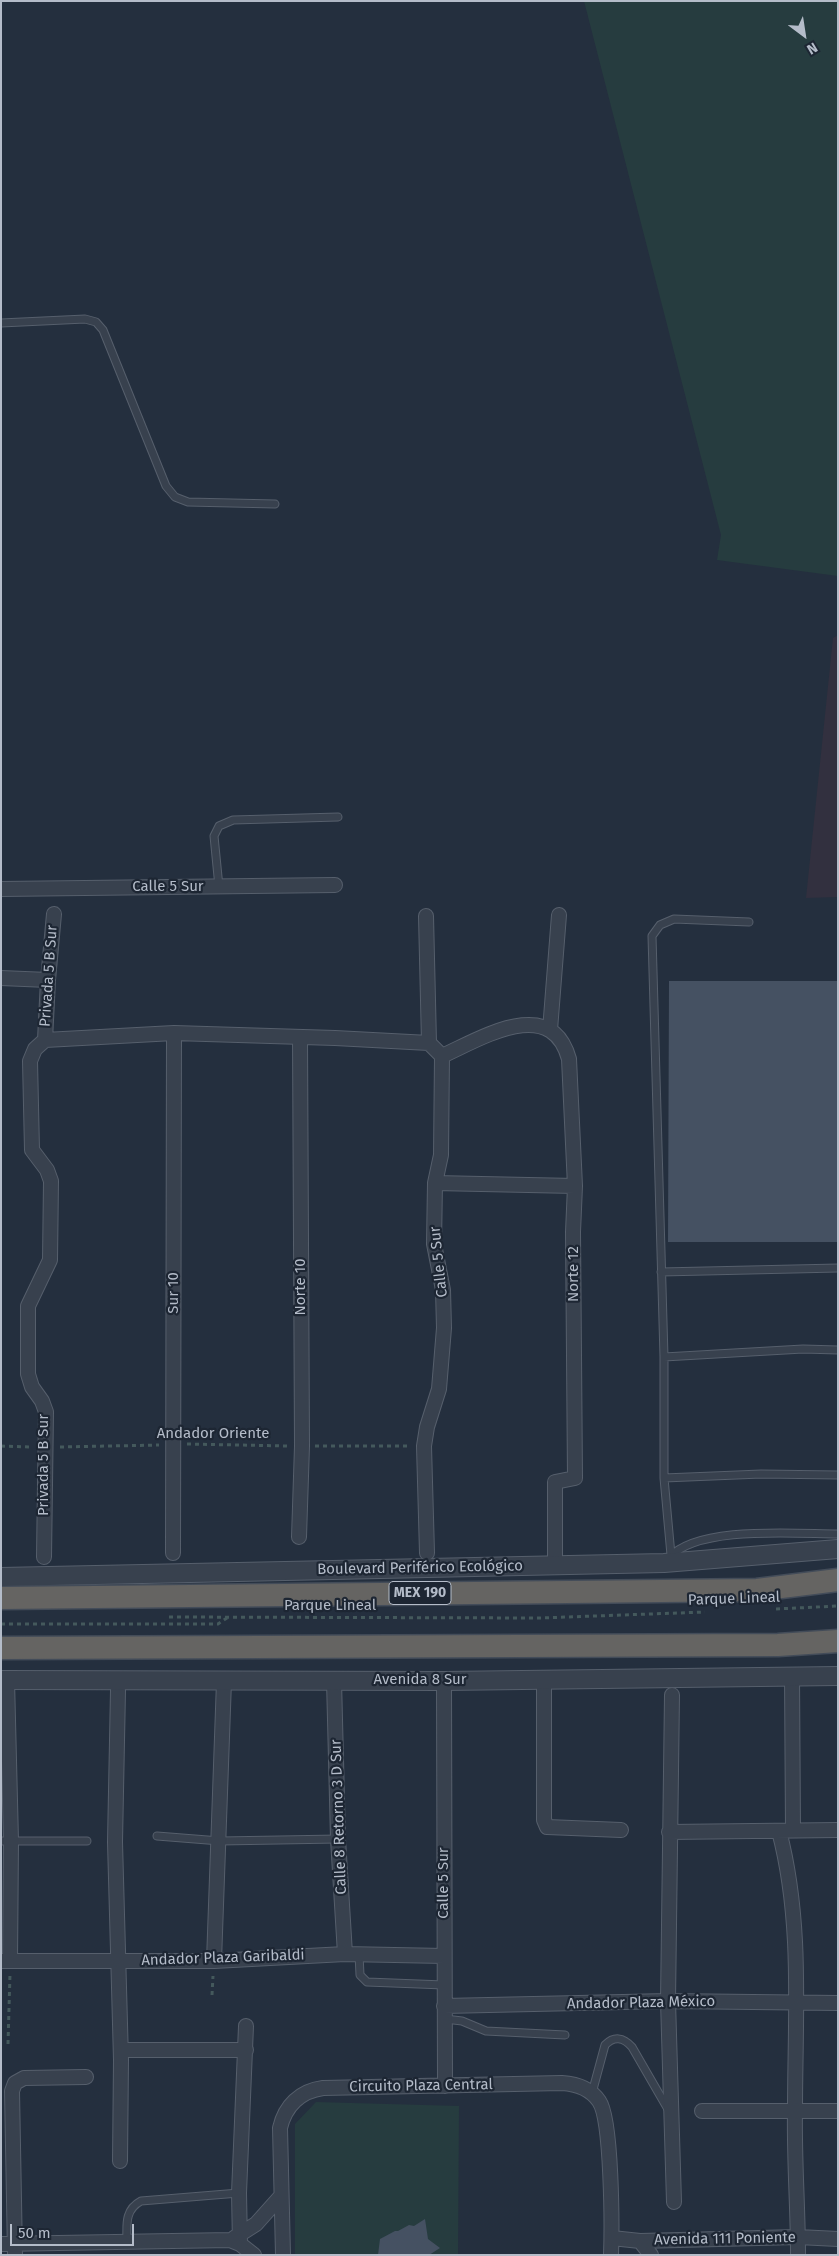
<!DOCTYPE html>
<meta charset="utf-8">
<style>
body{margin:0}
#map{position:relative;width:839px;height:2256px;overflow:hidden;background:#242f3e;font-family:"Fira Sans",sans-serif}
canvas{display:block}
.frame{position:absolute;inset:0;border:2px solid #b4bcc9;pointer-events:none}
.north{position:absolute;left:779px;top:10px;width:50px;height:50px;-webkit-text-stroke:4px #1d2633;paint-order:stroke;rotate:149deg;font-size:14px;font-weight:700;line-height:20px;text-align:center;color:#b4bcc9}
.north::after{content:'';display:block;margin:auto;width:18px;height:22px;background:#b4bcc9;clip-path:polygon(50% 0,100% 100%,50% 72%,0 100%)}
.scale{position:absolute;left:10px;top:2224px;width:124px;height:22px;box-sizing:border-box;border:2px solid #b4bcc9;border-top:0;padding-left:6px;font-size:15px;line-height:18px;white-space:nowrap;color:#b4bcc9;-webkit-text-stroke:4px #1d2633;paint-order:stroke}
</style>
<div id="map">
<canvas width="839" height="2256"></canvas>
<div class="frame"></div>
<div class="north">N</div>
<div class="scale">50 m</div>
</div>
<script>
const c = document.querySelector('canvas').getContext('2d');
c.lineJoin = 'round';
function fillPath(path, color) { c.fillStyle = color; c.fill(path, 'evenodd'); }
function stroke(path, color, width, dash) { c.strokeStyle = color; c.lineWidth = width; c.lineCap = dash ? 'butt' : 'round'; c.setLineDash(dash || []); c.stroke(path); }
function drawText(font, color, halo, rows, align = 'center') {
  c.font = font + ' "Fira Sans",sans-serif'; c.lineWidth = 4.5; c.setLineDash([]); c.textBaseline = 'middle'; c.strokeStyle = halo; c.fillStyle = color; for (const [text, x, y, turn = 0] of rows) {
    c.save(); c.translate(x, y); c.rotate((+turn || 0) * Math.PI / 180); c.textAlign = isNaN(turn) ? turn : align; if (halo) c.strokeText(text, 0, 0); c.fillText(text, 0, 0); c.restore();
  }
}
fillPath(new Path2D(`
 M838,635V897L806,898L833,638Z`), '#32303f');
fillPath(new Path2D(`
 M584,1H838V576L717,560L721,535Z
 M316,2102L459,2106L458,2255H295V2124Z`), '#263c3f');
fillPath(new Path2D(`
 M669,981H838V1242H668Z
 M425,2219L428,2239L440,2248L429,2255H378L380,2239L395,2231H398L409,2225L414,2226Z`), '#455162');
const service = new Path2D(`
 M1,323L85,319L96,322L103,330L166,486L175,497L188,502L275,504
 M219,887L214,836L219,826L233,820L338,817
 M661,1272L838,1268
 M664,1357L803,1349L838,1350
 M664,1478L761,1474L838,1475
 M671,1555L664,1478V1357L652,936L660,925L674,919L749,922
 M669,1558C697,1525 797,1534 838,1534
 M157,1836L220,1841L338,1839
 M1,1841H87
 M359,1954L360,1975L367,1982L444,1985
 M445,2019L462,2021L486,2031L565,2035
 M592,2093L605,2045C614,2036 623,2037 632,2047L669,2111
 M127,2242C127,2226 124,2210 141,2201L239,2193`);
const minor = new Path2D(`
 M1,889L335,885
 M426,916L429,1043L442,1056L441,1155L435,1183L434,1244L443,1290L444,1328L439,1389L427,1427L424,1446L427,1553
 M1,978L48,980
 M550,1030L559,915
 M45,1040L174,1033L335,1038L429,1043
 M442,1056C480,1039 551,994 569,1059L575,1186L573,1232L575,1478L555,1482V1565
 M435,1183L575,1186
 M299,1537L302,1446L300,1037
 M173,1553L174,1033
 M44,1557L46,1412L42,1401L32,1387L28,1374V1306L50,1260L51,1181L47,1170L32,1150L30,1061L35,1049L45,1040L48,980L54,914
 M792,1676L793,1830
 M7,1680L11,1841L10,1961
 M334,1680L338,1839L345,1954
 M544,1680V1820L547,1827L621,1830
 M444,1681L445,2086
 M118,1690L115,1842L121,2060L120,2161
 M672,1695L668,2001L674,2202
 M779,1831C803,1922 795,2017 795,2110C794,2159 798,2207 798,2255
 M669,1832L838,1830
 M1,1961H214L345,1954L444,1956
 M214,1961L224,1681
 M444,2006L668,2001L838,2003
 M121,2050H246
 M702,2111H838
 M234,2238L256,2224L281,2196
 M612,2238L640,2241L798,2237L838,2239
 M640,2241L651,2255
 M1,2244L230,2240L240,2244L254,2255
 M240,2244L239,2193L246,2026
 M15,2255L12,2091L15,2083L24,2078L86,2077
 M283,2255L280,2128C285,2106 300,2091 323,2088L562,2083C577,2084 590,2088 599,2101C612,2119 612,2228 611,2255`);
const tertiary = new Path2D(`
 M1,1577L664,1563L838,1549
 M1,1680L444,1681L838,1676`);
const trunk = new Path2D(`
 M1,1598L757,1590L838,1580
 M1,1648L778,1645L838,1641`);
stroke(service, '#565f6c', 9);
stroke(minor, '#565f6c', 16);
stroke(tertiary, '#565f6c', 20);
stroke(trunk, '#434c59', 25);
stroke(new Path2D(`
 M187,1444L288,1446
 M1,1446L31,1447
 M315,1446H411
 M60,1447L159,1445
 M776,1609L838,1606
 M169,1617L540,1618L705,1612
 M1,1624H218L227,1618
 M212,1995L213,1976
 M8,2044L10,1974`), '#44595c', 3, [4, 4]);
stroke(service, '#38414e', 7);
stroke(minor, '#38414e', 14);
stroke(tertiary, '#38414e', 18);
stroke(trunk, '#656462', 22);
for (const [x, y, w] of [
 [420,1593,62]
]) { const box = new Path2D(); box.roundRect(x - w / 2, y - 11.5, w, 23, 4); c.fillStyle = '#1d2633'; c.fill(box); stroke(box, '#b4bcc9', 1); }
drawText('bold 14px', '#b4bcc9', null, [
 ["MEX 190",420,1593]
]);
drawText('15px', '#b4bcc9', '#1d2633', [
 ["Calle 5 Sur",168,887],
 ["Privada 5 B Sur",49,976,-86],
 ["Calle 5 Sur",439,1262,-96],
 ["Norte 12",574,1274,-90],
 ["Norte 10",301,1287,-90],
 ["Sur 10",174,1293,-90],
 ["Andador Oriente",213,1434],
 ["Privada 5 B Sur",44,1465,-90],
 ["Boulevard Periférico Ecológico",420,1568,-1],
 ["Parque Lineal",734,1599,-2],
 ["Parque Lineal",330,1606],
 ["Avenida 8 Sur",420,1680],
 ["Calle 8 Retorno 3 D Sur",339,1817,-92],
 ["Calle 5 Sur",444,1883,-90],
 ["Andador Plaza Garibaldi",223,1958,-2],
 ["Andador Plaza México",641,2003,-1],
 ["Circuito Plaza Central",421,2086,-1],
 ["Avenida 111 Poniente",725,2239,-1]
]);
</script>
